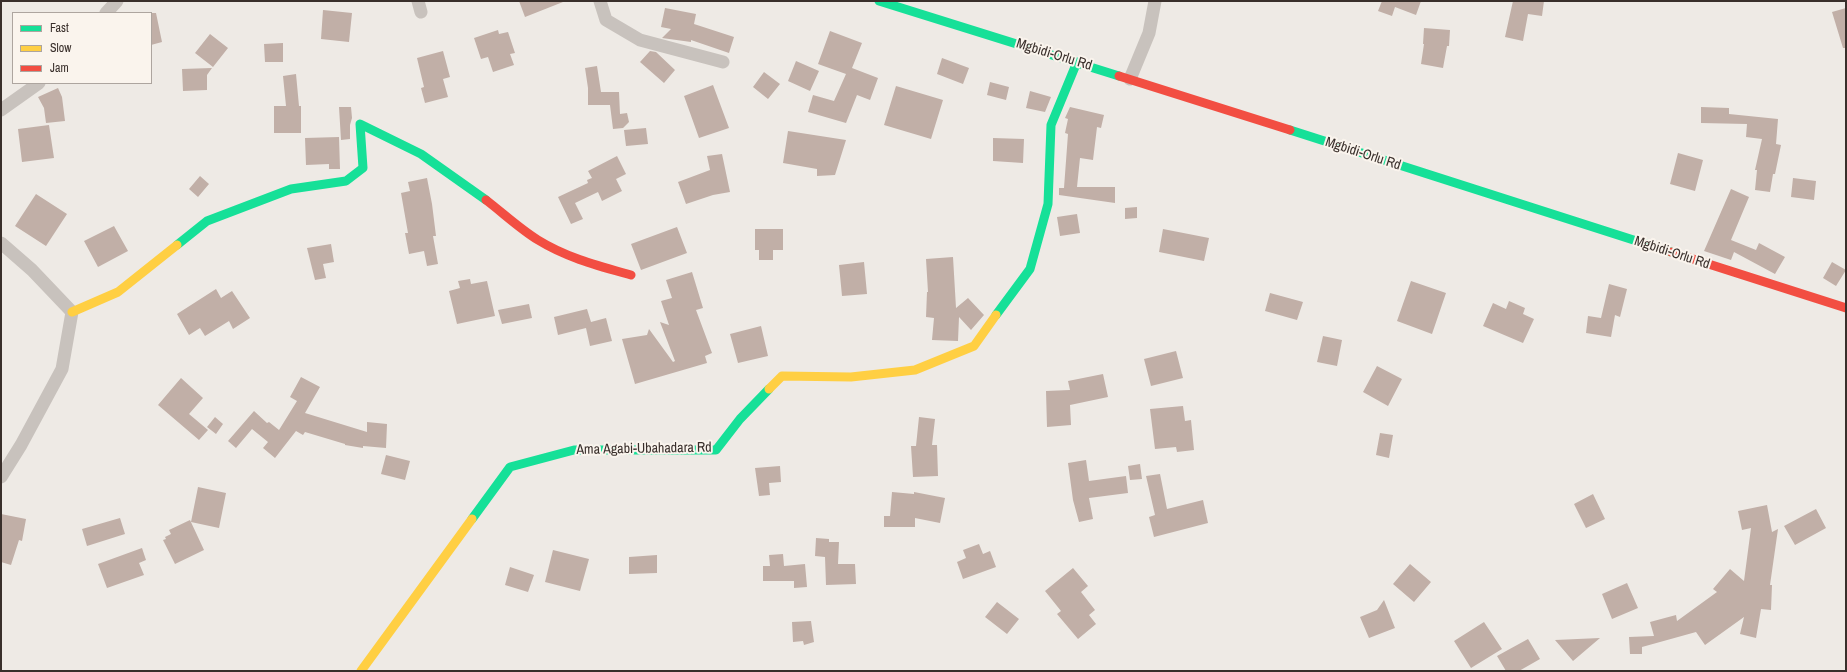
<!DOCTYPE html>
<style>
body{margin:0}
#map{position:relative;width:1847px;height:672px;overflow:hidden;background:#eeeae5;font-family:"Archivo Narrow",sans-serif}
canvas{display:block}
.frame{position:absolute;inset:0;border:2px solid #392f2b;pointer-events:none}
.legend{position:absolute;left:12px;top:12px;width:140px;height:72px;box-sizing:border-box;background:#faf4ed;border:1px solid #ada59f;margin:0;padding:5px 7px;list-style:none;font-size:12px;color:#392f2b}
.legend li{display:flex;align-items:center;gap:8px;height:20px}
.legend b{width:20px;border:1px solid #ada59f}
</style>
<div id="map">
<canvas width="1847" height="672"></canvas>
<div class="frame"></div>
<ul class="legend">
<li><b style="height:5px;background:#16e098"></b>Fast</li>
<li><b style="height:5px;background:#ffcf43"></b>Slow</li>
<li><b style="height:5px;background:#f24e42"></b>Jam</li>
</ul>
</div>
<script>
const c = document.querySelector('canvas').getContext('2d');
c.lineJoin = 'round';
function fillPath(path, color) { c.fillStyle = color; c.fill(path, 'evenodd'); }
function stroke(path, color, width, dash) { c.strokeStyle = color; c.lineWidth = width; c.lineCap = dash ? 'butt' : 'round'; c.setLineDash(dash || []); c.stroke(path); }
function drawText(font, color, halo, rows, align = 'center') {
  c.font = font + ' "Archivo Narrow",sans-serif'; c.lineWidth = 4; c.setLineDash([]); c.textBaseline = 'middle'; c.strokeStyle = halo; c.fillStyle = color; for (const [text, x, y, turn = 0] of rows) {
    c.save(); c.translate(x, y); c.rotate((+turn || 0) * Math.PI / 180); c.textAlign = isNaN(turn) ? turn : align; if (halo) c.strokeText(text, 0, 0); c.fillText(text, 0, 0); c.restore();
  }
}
fillPath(new Path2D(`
 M519,1H563V2L525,17Z
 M1382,1H1421L1416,15L1395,7L1392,16L1378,11Z
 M1513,1H1544L1542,16L1528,14L1523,41L1505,37Z
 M665,8L696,14L694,24L734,37L729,53L691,40V42L662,38L671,29L661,27Z
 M1846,8V48H1843L1832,12Z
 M323,10L352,13L349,42L321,39Z
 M151,13H156L162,42L151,45Z
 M1424,28L1450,30L1449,46H1447L1443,68L1421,64L1424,44H1423Z
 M498,30L499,34L508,32L515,53L510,54L514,65L493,72L488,57L481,59L474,38Z
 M830,31L862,43L852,68L878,78L870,100L857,95L846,123L808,112L813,95L834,101L846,74L818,64Z
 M210,34L228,48L213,67L195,53Z
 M283,43V62H265L264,44Z
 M443,51L450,77L443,79L448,97L425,103L421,88L424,87L417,58Z
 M650,51L656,52L675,70L664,83L640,62Z
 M942,58L969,68L963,84L937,74Z
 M796,61L819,71L810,91L788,81Z
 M597,66L601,92H619L620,114L627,113L629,122L623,128L613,129L610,105H588V88L585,68Z
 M212,68L207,75V90L183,91L182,69Z
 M764,72L780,84L768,99L753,87Z
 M296,74L299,106H301V133H274V106H286L283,76Z
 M990,82L1009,87L1006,100L987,95Z
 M713,85L729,128L699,138L684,96Z
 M896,86L943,100L931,139L884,125Z
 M58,88L62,97L65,121L46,123L44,108L38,97Z
 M1030,91L1051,97L1045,112L1026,108Z
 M339,107H351L352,118L350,125V139L341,140Z
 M1070,107L1104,115L1101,128L1097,127L1093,160L1080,158L1077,187H1115V203L1059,195V188H1064L1068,134L1065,133L1068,119L1065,118Z
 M1701,107L1729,108V114L1778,119L1776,144L1781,145L1775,174H1773L1770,192L1755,190L1757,170H1755L1762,139L1746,137L1747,124L1701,123Z
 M49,125L54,158L22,162L18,129Z
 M646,128L648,144L626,146L624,130Z
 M788,131L846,140L835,175L817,176V169L783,163Z
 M339,137L340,169H329V164L306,165L305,138Z
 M993,138L1024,139L1023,163L993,161Z
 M1678,153L1703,160L1695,191L1670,184Z
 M722,154L730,192L713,195L686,204L678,182L710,170L707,156Z
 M617,156L626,174L616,179L622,191L602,201L598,192L575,203L583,219L571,224L558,197L588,183L587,180L592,178L588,171Z
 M200,176L209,184L198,197L189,189Z
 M427,178L432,204L436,236H433L438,264L427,266L424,251L409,254L405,233H408L401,193L410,191L408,182Z
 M1793,178L1816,181L1814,200L1791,197Z
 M1731,189L1749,197L1731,240L1756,250L1759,243L1785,257L1775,274L1734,252L1731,260L1704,251Z
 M36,194L67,214L46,246L15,226Z
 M1137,207V218L1125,219V208Z
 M1077,214L1080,233L1060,236L1057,217Z
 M114,226L128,251L98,267L84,241Z
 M677,227L687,253L641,270L631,244Z
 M755,229H783V250H773V260H759V250H755Z
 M1163,229L1209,238L1204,261L1159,252Z
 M331,244L334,262L323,264L326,278L315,280L307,248Z
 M953,257L956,308L968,298L984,315L971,330L959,317L958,341L932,340L934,318L926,317L927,292H928L926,259Z
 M864,262L867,294L842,296L839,265Z
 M1832,262L1846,270L1836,286L1823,278Z
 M692,272L703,308L696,310L712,353L705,356L707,363L635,384L622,339L647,335L649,329L673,362L675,361L660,322L669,325L661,301L672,298L666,280Z
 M470,279L471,284L487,281L495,316L457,324L449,291L460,288L458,281Z
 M1411,281L1446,293L1432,334L1397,321Z
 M1609,284L1627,289L1620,317L1615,315L1611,337L1586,333L1588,316L1601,318Z
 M216,289L221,298L232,291L250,318L233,329L229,321L205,336L200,328L189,335L177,314Z
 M1270,293L1303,302L1297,320L1265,311Z
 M1509,301L1525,308L1523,314L1534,319L1523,343L1483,326L1493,303L1506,309Z
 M529,304L532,318L502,324L498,310Z
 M587,309L591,322L606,318L612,341L590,346L586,328L558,335L554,317Z
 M761,326L768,356L738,363L730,334Z
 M1323,336L1342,340L1337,366L1317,362Z
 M1176,351L1183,378L1151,386L1144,359Z
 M1377,366L1402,379L1388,406L1363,392Z
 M1103,374L1108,397L1070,405L1071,425L1047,427L1046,391L1070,390L1068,381Z
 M301,377L320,387L305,413L367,432V422L387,424L386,448L363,446V448L345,445V444L305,432L303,435L296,431L275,458L263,448L268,442L252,429L236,448L228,441L254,411L267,423L269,422L279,430L297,401L290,397Z
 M181,378L203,398L189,414L208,430L199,440L158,405Z
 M1183,406L1185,421L1191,420L1194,450L1177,452L1176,447L1155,449L1150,409Z
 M215,417L223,424L216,434L207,427Z
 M919,417L935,419L932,445H937L938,476L913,477L911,446H916Z
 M1380,433L1393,435L1389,458L1376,455Z
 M386,455L410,461L405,480L381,474Z
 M1086,460L1089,481L1126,476L1128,493L1089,498L1093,519L1079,522L1073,500L1068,463Z
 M1140,464L1142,479L1130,480L1128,466Z
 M780,466L781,482L769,483L770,495L759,496L755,468Z
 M1160,474L1167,509L1203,500L1208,523L1154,537L1149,517L1155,515L1146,476Z
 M198,487L226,493L219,528L191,522Z
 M892,492L914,494V492L945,498L940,523L915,518V527H884V516H890Z
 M1593,494L1605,519L1586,528L1574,504Z
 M1767,505L1772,532L1778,529L1770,585H1772L1771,610L1761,609L1756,638L1740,634L1744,617L1705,645L1696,632L1642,647V654H1630L1629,637L1654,636L1650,622L1676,615L1677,621L1717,592L1713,589L1730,569L1744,581L1751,528L1742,530L1738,511Z
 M1816,509L1826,528L1795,545L1784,526Z
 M1,514L26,519L22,541L19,540L11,565L1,562Z
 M120,518L125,534L87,546L82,529Z
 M190,520L204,550L175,564L163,540L166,539L165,537L171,534L169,530Z
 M816,538L829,539V542H839L838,564H855L856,584L826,585L825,557L815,556Z
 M979,544L983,554L990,551L996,567L963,579L957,562L966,558L963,550Z
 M142,548L146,560L139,563L144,575L107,588L98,564Z
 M553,550L589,559L580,591L545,582Z
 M783,554L784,566L805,564L807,587L794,588V581H763V566H770L769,555Z
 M657,555V573L629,574V557Z
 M1410,564L1431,582L1414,602L1393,584Z
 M510,567L534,575L528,592L505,585Z
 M1073,568L1088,586L1081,592L1095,610L1089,615L1096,624L1078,639L1057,614L1061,611L1045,591Z
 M1627,583L1638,608L1612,619L1602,594Z
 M1384,600L1395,628L1369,638L1360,617L1377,610Z
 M997,602L1019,619L1007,634L985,617Z
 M811,621L814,642L804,645L803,641L793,642L792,622Z
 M1484,622L1502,649L1471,668L1454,641Z
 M1600,638L1573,661L1555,640Z
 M1528,639L1540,659L1519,671H1506L1497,656Z`), '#c1afa7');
stroke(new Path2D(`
 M418,1L421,12
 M600,1L606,20L640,40L723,62
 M106,13L117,1
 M1130,79L1149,33L1155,1
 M1,110L39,83
 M1,243L32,270L72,312L62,369L21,445L1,477`), '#c8c2bd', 13);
stroke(new Path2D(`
 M879,1L1119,76
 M1290,130L1671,252
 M177,245L207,221L291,189L346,181L363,168L360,124L421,154L486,200
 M996,315L1030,269L1048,204L1051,125L1077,62
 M472,519L510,467L574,450H716L740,419L769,389`), '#16e098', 9);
stroke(new Path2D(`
 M72,312L118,292L177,245
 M769,389L782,376L851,377L915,370L974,346L996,315
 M361,671L472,519`), '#ffcf43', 9);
stroke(new Path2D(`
 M1119,76L1290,130
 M486,200C503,213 520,229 538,240C567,258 599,266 631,275
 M1671,252L1846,308`), '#f24e42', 9);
drawText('14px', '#392f2b', '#faf4ed', [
 ["Mgbidi-Orlu Rd",1054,55,17],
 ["Mgbidi-Orlu Rd",1363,154,18],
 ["Mgbidi-Orlu Rd",1672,253,18],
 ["Ama Agabi-Ubahadara Rd",644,449,-1]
]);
</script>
